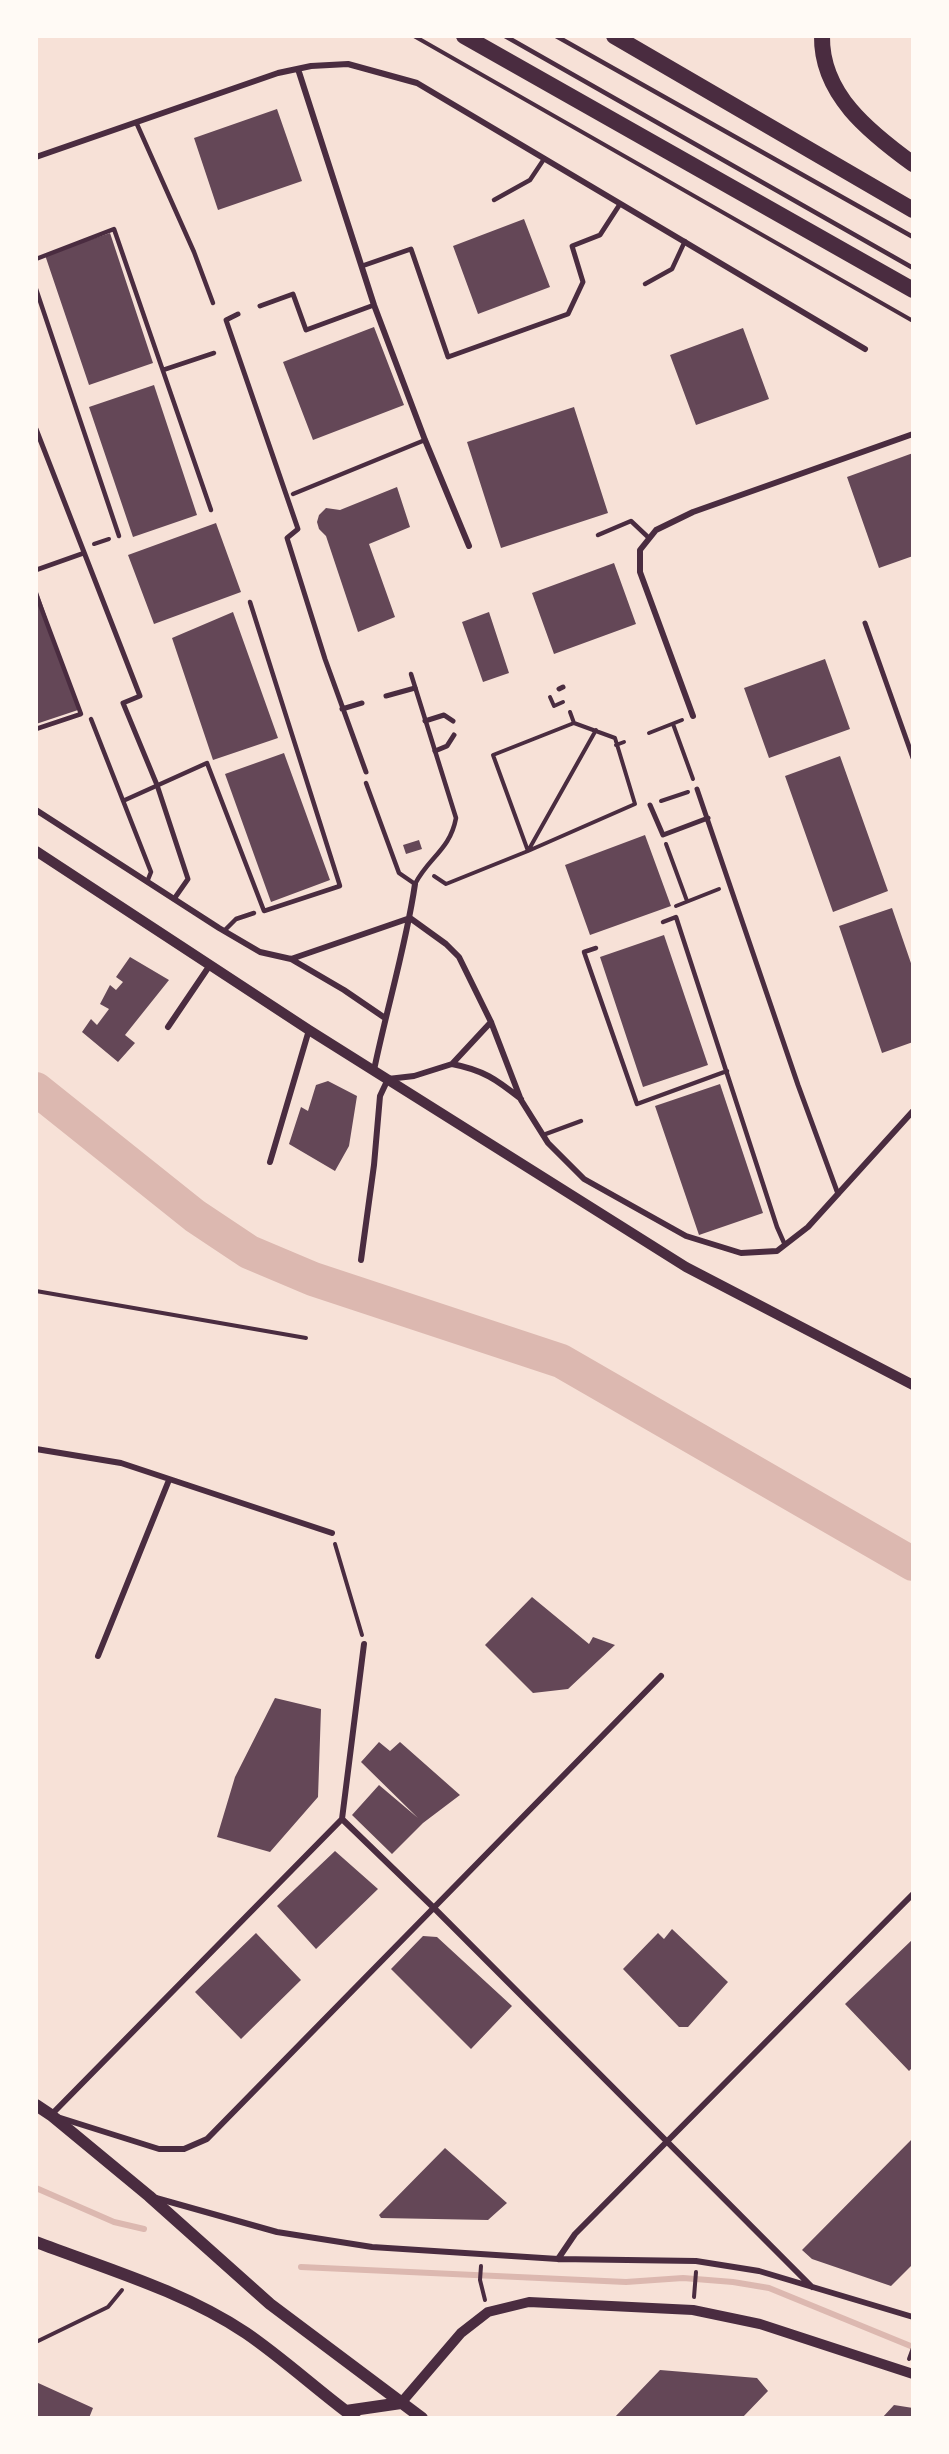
<!DOCTYPE html>
<style>
body{margin:0}
#map{position:relative;width:949px;height:2454px;overflow:hidden;background:#f7e1d7;font-family:Bitter,serif}
canvas{display:block}
.frame{position:absolute;inset:0;border:38px solid #fffaf5;pointer-events:none}
</style>
<div id="map">
<canvas width="949" height="2454"></canvas>
<div class="frame"></div>
</div>
<script>
const c = document.querySelector('canvas').getContext('2d');
c.lineJoin = 'round';
function stroke(path, color, width, dash) { c.strokeStyle = color; c.lineWidth = width; c.lineCap = dash ? 'butt' : 'round'; c.setLineDash(dash || []); c.stroke(path); }
function fillPath(path, color) { c.fillStyle = color; c.fill(path, 'evenodd'); }
stroke(new Path2D(`
 M36,2188L114,2222L144,2229
 M301,2267L626,2282L683,2278L733,2282L769,2288L913,2347`), '#dcb8b0', 6);
stroke(new Path2D(`
 M36,1089L195,1216L249,1252L313,1279L561,1361L913,1564`), '#dcb8b0', 34);
fillPath(new Path2D(`
 M277,109L302,181L218,210L194,138Z
 M524,219L550,287L478,314L453,246Z
 M110,233L153,363L89,385L45,255Z
 M374,327L404,405L313,440L283,362Z
 M743,328L769,399L696,425L670,355Z
 M154,385L197,515L133,537L89,407Z
 M574,407L608,513L501,548L467,442Z
 M913,453V556L879,568L847,477Z
 M397,487L410,527L369,544L395,617L358,632L326,536L319,529L317,522L319,515L326,508L340,510Z
 M216,523L241,592L154,624L128,555Z
 M614,563L636,624L554,654L532,593Z
 M36,586L78,710L36,724Z
 M233,612L278,738L213,760L172,638Z
 M489,612L509,673L483,682L462,622Z
 M825,659L850,729L769,758L744,688Z
 M284,753L330,880L271,902L225,774Z
 M840,756L888,891L833,912L785,776Z
 M645,835L671,906L590,935L565,865Z
 M419,840L422,849L406,854L403,845Z
 M892,908L913,969V1042L882,1053L839,926Z
 M664,935L708,1065L643,1087L600,957Z
 M130,957L169,980L125,1035L135,1043L118,1062L82,1032L91,1019L97,1025L109,1009L100,1004L110,985L116,990L123,982L116,977Z
 M328,1081L357,1096L349,1146L335,1171L289,1144L301,1107L308,1111L316,1085Z
 M720,1084L763,1213L699,1235L655,1106Z
 M532,1597L589,1644L593,1637L615,1645L568,1689L533,1693L485,1645Z
 M275,1698L321,1709L318,1797L270,1852L217,1837L235,1777Z
 M379,1742L390,1751L400,1742L460,1795L423,1823L392,1854L352,1815L379,1785L418,1818L361,1762Z
 M335,1851L378,1889L316,1949L277,1906Z
 M672,1929L728,1982L688,2027H679L623,1969L658,1933L664,1939Z
 M256,1933L301,1980L241,2039L195,1992Z
 M423,1936L437,1937L512,2006L471,2049L391,1969Z
 M913,1939V2067L909,2071L845,2004Z
 M913,2138V2264L891,2286L812,2259L802,2250Z
 M445,2148L507,2203L488,2220L381,2218L379,2215Z
 M660,2370L757,2378L768,2391L742,2418H614Z
 M36,2382L93,2408L89,2418H36Z
 M894,2405L913,2408V2418H882Z`), '#644757');
stroke(new Path2D(`
 M414,36L913,321
 M94,544L109,539
 M550,697L554,706L563,702
 M570,712L574,723
 M574,723L615,738L635,804L528,851L493,755Z
 M673,724L693,779
 M649,733L682,720
 M616,745L624,742
 M661,801L688,792
 M666,844L687,901
 M434,876L446,884L528,851L596,730
 M676,906L719,889
 M36,1291L306,1338
 M335,1544L362,1635
 M481,2266L480,2280L485,2300
 M694,2297L696,2272
 M36,2342L108,2307L122,2290
 M909,2359L913,2348`), '#4a2c40', 4);
stroke(new Path2D(`
 M505,36L913,268
 M556,36L913,237
 M136,122L194,252L213,303
 M494,200L530,180L544,159
 M36,259L114,229L211,510
 M645,284L672,269L685,241
 M36,289L119,536
 M163,370L214,353
 M293,494L425,440
 M598,535L631,521L649,538
 M36,594L81,714L36,729
 M91,719L151,872L147,882
 M366,783L399,873L415,884C429,857 450,850 456,818L411,674
 M125,800L207,763L264,911L340,886L250,602
 M663,922L676,917L777,1227L785,1245
 M224,931L236,919L254,913
 M596,948L584,952L637,1104L727,1071
 M543,1135L581,1121`), '#4a2c40', 4.5);
stroke(new Path2D(`
 M362,266L411,249L448,357L568,314L583,282L572,246L600,235L620,204
 M260,306L293,294L306,330L374,305
 M238,314L226,320L298,529L287,538L325,659L366,772
 M36,429L140,696L123,703L157,785L188,879L174,899
 M36,570L84,553
 M865,623L913,758
 M559,689L563,687
 M386,696L415,688
 M342,709L362,703
 M425,721L444,715L453,721
 M435,751L447,746L454,735
 M697,789L798,1085L838,1194
 M650,805L663,835L708,818`), '#4a2c40', 5);
stroke(new Path2D(`
 M298,69L374,305L425,440L469,546
 M36,157L278,73L311,66L348,64L417,83L865,349
 M693,716L640,572V550L656,530L693,512L913,434
 M36,810L219,928L260,952L291,959L410,918
 M410,918L446,944L459,957L491,1022L521,1100L548,1143L584,1179L686,1236L741,1253L777,1251L808,1227L913,1111
 M291,959L344,990L385,1018
 M168,1027L210,965
 M452,1064C483,1070 496,1079 521,1099
 M374,1070C387,1007 406,946 415,884
 M270,1162L309,1030
 M361,1260L374,1165L380,1096L388,1079L414,1076L452,1064L491,1022
 M36,1449L121,1463L332,1533
 M364,1644L342,1819L51,2115L159,2149H184L207,2139L661,1676
 M98,1656L169,1480
 M342,1819L434,1908L812,2287
 M156,2198L277,2232L372,2247L558,2259L696,2261L759,2271L913,2317
 M558,2259L575,2234L913,1894`), '#4a2c40', 6);
stroke(new Path2D(`
 M36,851L309,1030L686,1267L913,1385
 M401,2403L461,2333L488,2312L529,2302L693,2310L760,2324L913,2374`), '#4a2c40', 10);
stroke(new Path2D(`
 M36,2105L51,2115L149,2196L270,2304L422,2418
 M36,2242C107,2269 183,2291 246,2333C284,2359 318,2391 355,2418
 M346,2411L401,2403`), '#4a2c40', 12);
stroke(new Path2D(`
 M464,36L913,290
 M614,36L913,210
 M822,36C821,94 869,132 913,164`), '#4a2c40', 16);
</script>
